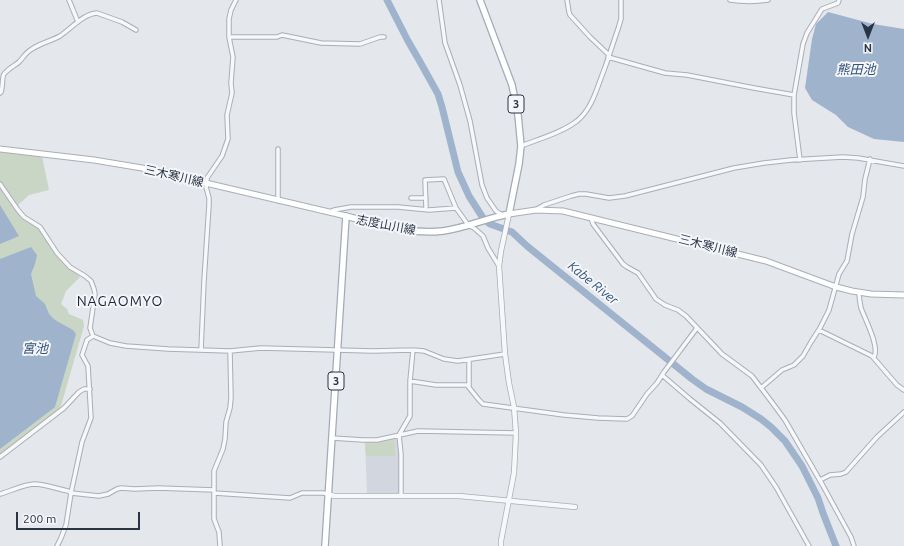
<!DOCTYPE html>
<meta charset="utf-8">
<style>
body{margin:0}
#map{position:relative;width:904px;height:546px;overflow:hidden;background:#e4e7ec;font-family:Ubuntu,sans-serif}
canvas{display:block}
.north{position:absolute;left:848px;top:16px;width:40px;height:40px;-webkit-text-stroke:3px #f4f6f9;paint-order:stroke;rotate:180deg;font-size:11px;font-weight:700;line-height:16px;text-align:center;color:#2b3445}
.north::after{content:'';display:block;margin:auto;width:14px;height:18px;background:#2b3445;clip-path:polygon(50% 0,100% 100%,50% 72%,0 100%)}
.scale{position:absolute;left:16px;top:512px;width:124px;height:18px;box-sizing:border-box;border:2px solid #2b3445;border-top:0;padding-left:5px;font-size:12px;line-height:14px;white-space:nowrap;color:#2b3445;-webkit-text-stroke:3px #f4f6f9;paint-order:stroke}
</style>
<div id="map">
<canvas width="904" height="546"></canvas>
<div class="north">N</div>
<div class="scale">200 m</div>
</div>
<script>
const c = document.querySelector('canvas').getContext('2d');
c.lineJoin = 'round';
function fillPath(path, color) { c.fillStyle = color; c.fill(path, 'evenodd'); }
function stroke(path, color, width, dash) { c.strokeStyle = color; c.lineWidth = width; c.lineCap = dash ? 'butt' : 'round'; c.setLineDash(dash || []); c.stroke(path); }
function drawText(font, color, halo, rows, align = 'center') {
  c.font = font + ' Ubuntu,"Noto Sans JP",sans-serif'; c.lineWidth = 4; c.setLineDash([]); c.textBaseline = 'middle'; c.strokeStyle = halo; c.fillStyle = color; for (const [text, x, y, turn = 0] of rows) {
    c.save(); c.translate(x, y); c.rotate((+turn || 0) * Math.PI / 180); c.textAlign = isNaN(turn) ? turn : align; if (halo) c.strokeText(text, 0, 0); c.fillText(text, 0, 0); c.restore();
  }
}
fillPath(new Path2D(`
 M397,436L399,438L400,493H367L365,441Z`), '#d2d6de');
fillPath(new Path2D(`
 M0,152L42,156L49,190L29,195L18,205L19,213L40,228L55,253L80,277L66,291L61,304L67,309L69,314L83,320L84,326L61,406L57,412L0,457Z
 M394,440L395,456H366L365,444L378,443Z`), '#c9d6c5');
fillPath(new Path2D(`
 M828,12L873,24L904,29V142L874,139L848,127L836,115L812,100L805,88L812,39L816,24Z
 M0,205L19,236L0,244Z
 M31,247L37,255L35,264L31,274L36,296L45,304L49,314L55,320L73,330L76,334L55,407L0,449V259Z`), '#9fb4cc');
stroke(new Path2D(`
 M387,0L408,41L419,60L438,94L442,107L458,172L469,196L483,218L490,224L512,232L527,246L692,379L706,389L742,407L761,419L771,427L785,441L802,466L818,498L823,513L836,546`), '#9fb4cc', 7);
const minor = new Path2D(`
 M69,0L78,22
 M439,0L445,43L460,85L470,121L482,185L487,198L496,211L502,215
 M567,0L569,12L570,15L590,37L609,55
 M730,0C743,2 755,2 768,0
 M229,37H277L282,35L321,43L360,44L380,37H384
 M608,57L665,73L687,75L754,88L794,95
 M0,93L1,92C3,87 2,76 4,74C8,69 14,66 19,62C23,58 26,52 32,49C41,43 51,41 60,36C72,28 83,14 97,13L122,22L136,30
 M521,146C539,139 561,133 577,121C592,109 597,88 604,70C609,57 613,43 618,29L621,19V0
 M800,160L794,113V95L803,44L807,33L822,9L838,3L839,0
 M0,184L18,210L24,217L40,227L57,253L70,267L85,276L91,281L94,289L95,294L90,328L93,336L110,343L126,346L168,349L230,351L261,348L373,351L413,350L424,351L444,359L458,361L505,354
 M411,198H426
 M278,201V149
 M426,207L425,180L444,179L456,208
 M537,209L544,205L571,196L579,194H586L609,198L625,196L734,168L764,163L791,160L843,157L858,158L904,166
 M330,212L334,210L351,207H398L429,210L456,208L469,226L474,228L483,236L488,248L499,266
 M591,218L593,224L623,264L627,267L638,273L656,299L665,305L678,310L686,316L722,354L752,376L771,401L785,420L822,484L851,537L854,546
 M859,292C859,298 860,303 861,308C865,319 880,347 874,357
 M819,330L872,356L884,370L897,385L904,390
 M201,350L204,281L209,205V198L206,187L207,183V178L222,156L228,139L227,115L232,93L231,83L233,57L229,37V19L231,10L236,0
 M469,360V386
 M662,375L690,399L720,423L761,465L776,487L809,546
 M410,381L436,385H467L479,400L483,404L564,415L598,418L627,419L632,416L647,394L657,383L664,372L697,328
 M761,388L782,370L794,365L803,356L811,342L820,328L829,310L839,274L847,261L852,234L863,197L865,179L870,159
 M332,438L363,440H377L418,431L516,433
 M0,457L64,408L79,392L84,389H90
 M820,480L830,475L841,474L846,472L877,437L904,412
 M214,493L290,498L302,493H323L328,494
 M0,494C11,491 22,485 34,484C45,484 57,489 68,491L71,493L99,496L108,494L117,489L121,488L135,489L158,488L214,490
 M401,496V454L399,435L410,416V381L413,350
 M57,546L61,538L66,525L71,493L82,442L91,418L88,366L82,355L87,340L93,336
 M220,546L219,532L214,519V471L223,449L225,439L226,422L230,408L231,398L230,351`);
const tertiary = new Path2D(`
 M328,494L334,496H459L575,507
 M501,546V541L514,473L516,433L514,407L509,383L505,354L499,266L501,251L509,214`);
const secondary = new Path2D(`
 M0,149L94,160L142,168L346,216
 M509,214L536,210L563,211L766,261L836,287L852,291L871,294L904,295`);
const primary = new Path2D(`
 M325,546L346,216C377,224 410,235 443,231C466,228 487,218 509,214L519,164L521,146L518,115L512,85L480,0`);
stroke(minor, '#a9aeb7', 5.5);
stroke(tertiary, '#a9aeb7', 6);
stroke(secondary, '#a9aeb7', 7);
stroke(primary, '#a3abb8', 8);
stroke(minor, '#f7f8fa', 3.5);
stroke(tertiary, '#f7f8fa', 4.5);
stroke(secondary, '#fff', 5);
stroke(primary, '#fff', 5.5);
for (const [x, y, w] of [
 [516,104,16],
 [336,381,16]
]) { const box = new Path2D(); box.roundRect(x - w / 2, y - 9, w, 18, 3); c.fillStyle = '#f4f6f9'; c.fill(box); stroke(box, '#2b3445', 1); }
drawText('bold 11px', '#2b3445', null, [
 ["3",516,104],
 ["3",336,381]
]);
drawText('12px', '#2b3445', '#f4f6f9', [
 ["三木寒川線",174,176,13],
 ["志度山川線",386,225,11],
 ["三木寒川線",708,246,14]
]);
drawText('italic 13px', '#34527a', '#f4f6f9', [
 ["熊田池",856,70],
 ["Kabe River",593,283,39],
 ["宮池",35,349]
]);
c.letterSpacing = '1px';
drawText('14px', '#1d2536', '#f4f6f9', [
 ["NAGAOMYO",120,301]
]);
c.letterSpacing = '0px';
</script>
